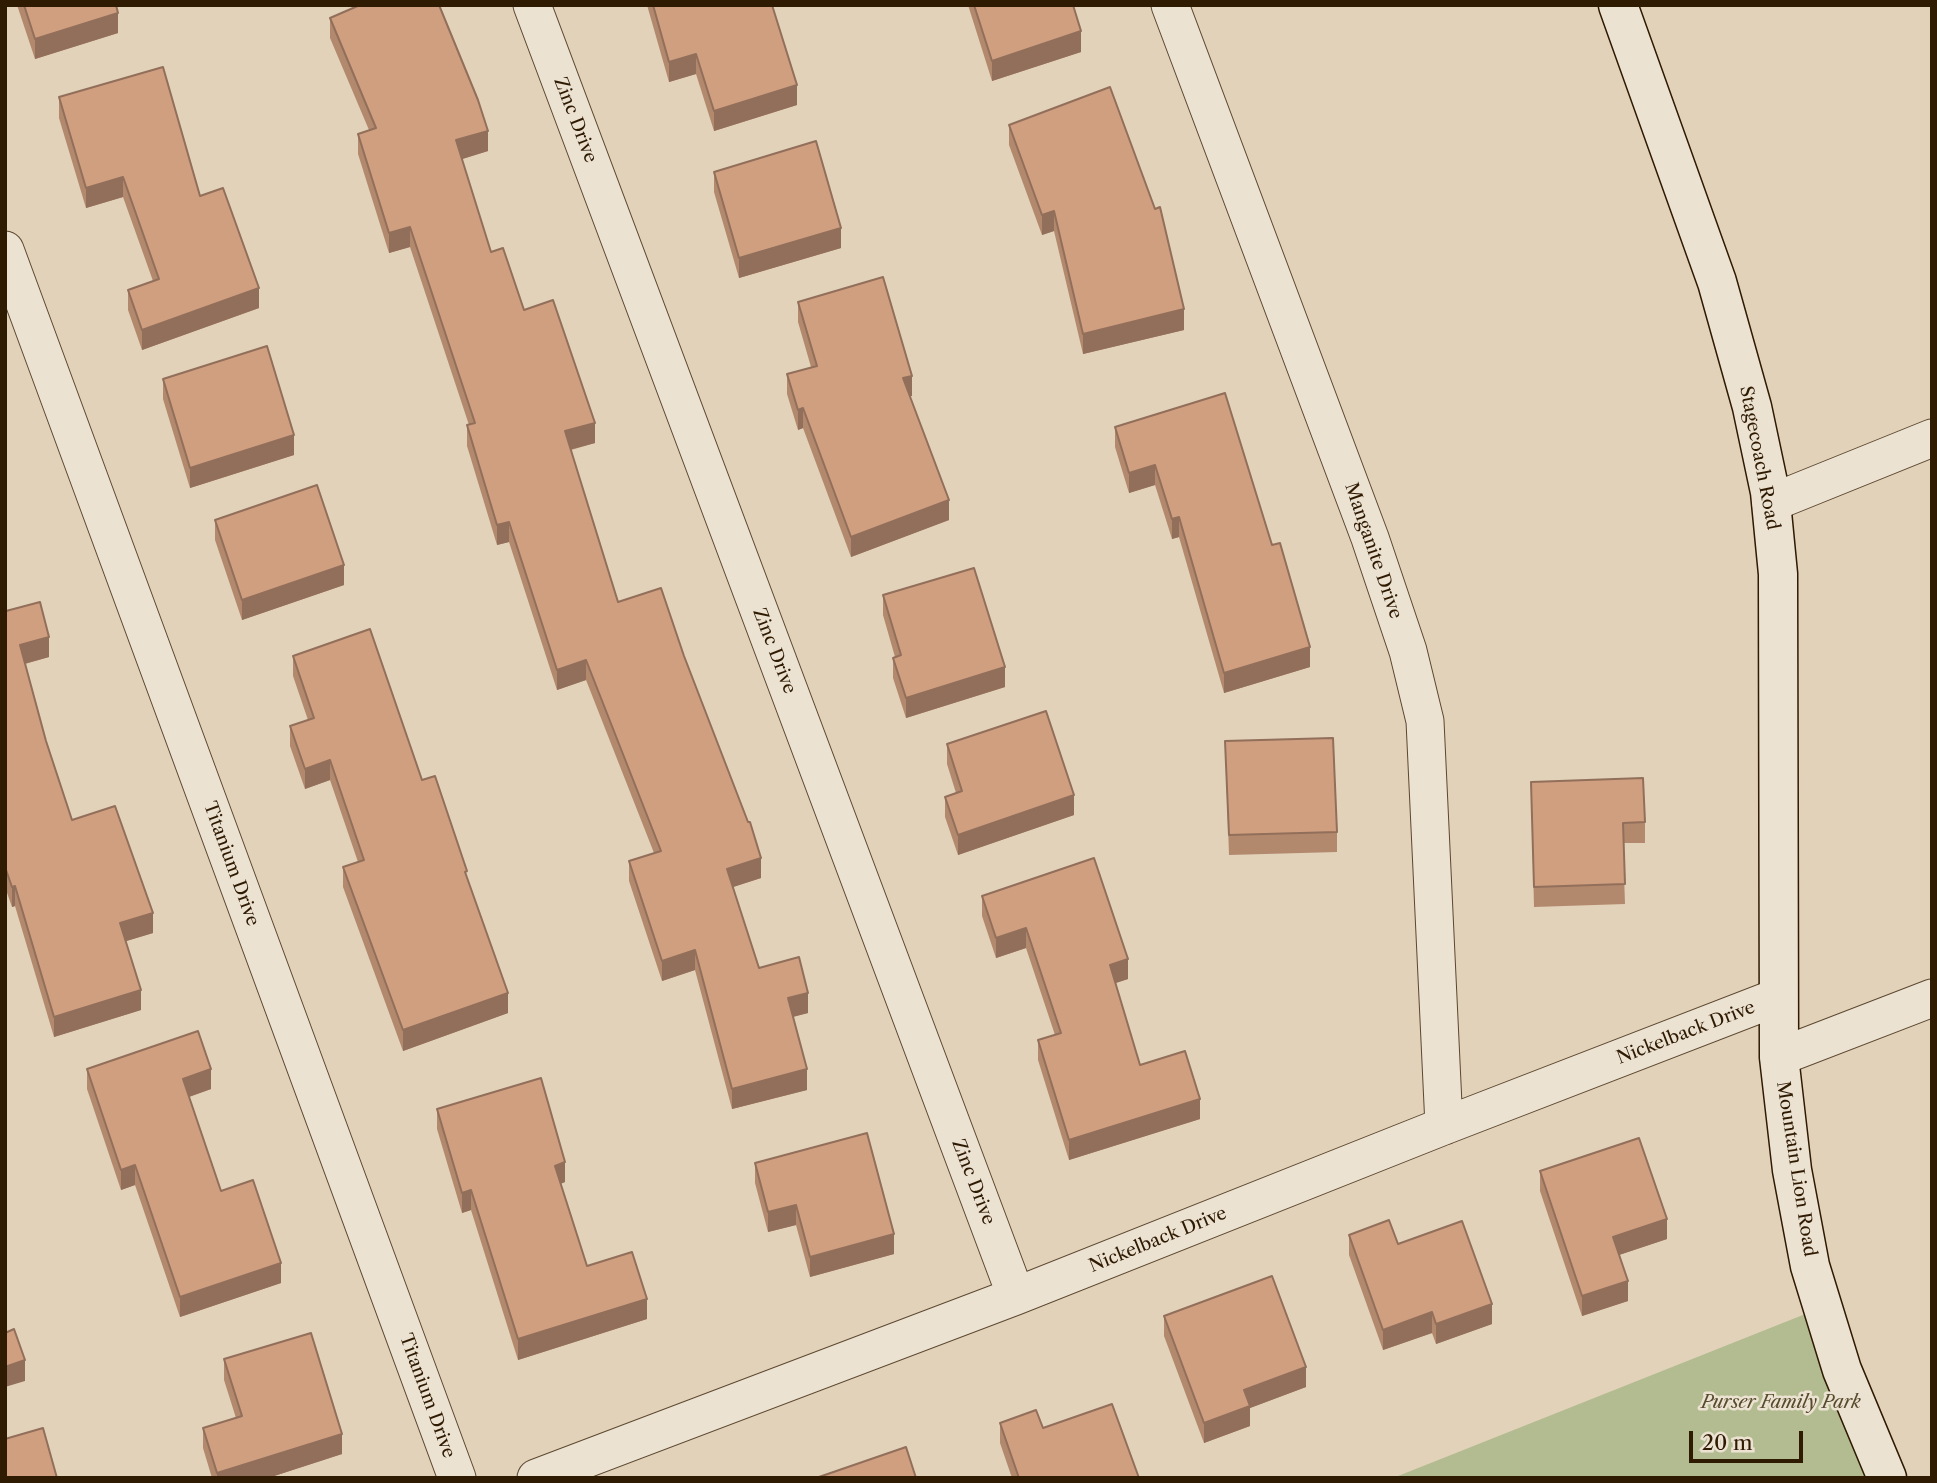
<!DOCTYPE html>
<style>
body{margin:0}
#map{position:relative;width:1937px;height:1483px;overflow:hidden;background:#e2d2b9;font-family:"Libre Caslon Text",serif}
canvas{display:block}
.frame{position:absolute;inset:0;border:7px solid #2f1a02;pointer-events:none}
.scale{position:absolute;left:1689px;top:1431px;width:114px;height:32px;box-sizing:border-box;border:4px solid #2f1a02;border-top:0;padding-left:9px;font-size:21px;line-height:24px;white-space:nowrap;color:#2f1a02;-webkit-text-stroke:5px #ece2d2;paint-order:stroke}
</style>
<div id="map">
<canvas width="1937" height="1483"></canvas>
<div class="frame"></div>
<div class="scale">20 m</div>
</div>
<script>
const c = document.querySelector('canvas').getContext('2d');
c.lineJoin = 'round';
function fillPath(path, color) { c.fillStyle = color; c.fill(path, 'evenodd'); }
function stroke(path, color, width, dash) { c.strokeStyle = color; c.lineWidth = width; c.lineCap = dash ? 'butt' : 'round'; c.setLineDash(dash || []); c.stroke(path); }
function drawText(font, color, halo, rows, align = 'center') {
  c.font = font + ' "Libre Caslon Text",serif'; c.lineWidth = 5; c.setLineDash([]); c.textBaseline = 'middle'; c.strokeStyle = halo; c.fillStyle = color; for (const [text, x, y, turn = 0] of rows) {
    c.save(); c.translate(x, y); c.rotate((+turn || 0) * Math.PI / 180); c.textAlign = isNaN(turn) ? turn : align; if (halo) c.strokeText(text, 0, 0); c.fillText(text, 0, 0); c.restore();
  }
}
fillPath(new Path2D(`
 M1823,1307L1893,1478H1393Z`), '#b3bc90');
const street = new Path2D(`
 M532,5L1016,1296
 M1170,5L1370,538L1408,651L1425,721L1444,1126
 M5,250L457,1478
 M1771,503L1932,438
 M1779,1057L1932,998
 M536,1478L1016,1296L1444,1126L1778,997`);
const secondary = new Path2D(`
 M1618,5L1717,282L1752,407L1770,492L1778,574L1779,1057L1792,1170L1810,1266L1842,1370L1887,1478`);
stroke(street, '#5c4830', 39);
stroke(secondary, '#2f1a02', 41);
stroke(street, '#ece2d2', 37);
stroke(secondary, '#ece2d2', 38);
fillPath(new Path2D(`
 M17,5H116L118,33L35,59Z
 M647,5H772L797,105L714,131L696,74L669,82Z
 M968,5H1073L1081,52L992,81Z
 M330,18L488,151L462,159L491,252L524,310L595,443L571,450L618,602L684,656L761,878L733,887L759,968L808,1013L793,1017L807,1090L732,1109L695,970L662,981L629,881V861L654,853L586,680L557,690L509,542L497,545L467,446V425H469L410,247L389,253L358,154V134L369,130L330,38Z
 M59,97L200,196L259,308L142,350L128,310V290L153,281L123,197L86,208L59,118Z
 M1009,125L1184,330L1083,354L1054,231L1042,235L1009,145Z
 M714,172L841,248L739,278L714,192Z
 M798,302L912,396H910L949,520L851,557L803,428L798,430L787,394V374L811,367L798,322Z
 M163,379L294,455L190,488L163,399Z
 M1225,393L1310,667L1224,693L1179,537L1172,539L1155,485L1129,493L1115,447V427Z
 M215,520L344,585L242,620L215,540Z
 M883,595L1005,687L906,718L893,678V658L895,657L883,615Z
 M5,610L49,657L25,664L46,741L72,820L153,933L126,941L141,1010L54,1037L15,906L12,907L5,887Z
 M293,656L422,780L467,878L508,1013L403,1051L343,887V867L358,862L330,780L305,789L290,746V726L308,720L293,676Z
 M1225,741L1337,832V852L1229,855Z
 M947,744L1074,815L958,855L945,817V797L956,793L947,764Z
 M1531,782L1645,822V843H1623L1625,904L1534,907Z
 M982,896L1128,979L1115,983L1140,1065L1200,1119L1069,1160L1038,1060V1040L1055,1035L1026,948L996,958L982,916Z
 M87,1069L211,1089L189,1097L221,1191L281,1283L180,1317L135,1185L121,1190L87,1089Z
 M437,1109L565,1182L560,1184L587,1266L647,1319L518,1360L471,1210L462,1213L437,1129Z
 M755,1163L894,1254L810,1277L796,1225L768,1232L755,1183Z
 M1540,1171L1667,1239L1619,1255L1628,1301L1582,1316L1540,1191Z
 M1349,1235L1398,1244L1492,1324L1436,1344L1432,1333L1383,1350L1349,1255Z
 M1164,1316L1306,1387L1250,1408V1426L1204,1443L1164,1336Z
 M224,1359L342,1454L268,1478H212L203,1448V1428L236,1418L224,1380Z
 M1000,1423L1043,1428L1139,1478H1012L1000,1443Z`), '#b3896e');
fillPath(new Path2D(`
 M118,13V33L35,59V39Z
 M1081,31V52L992,81V61Z
 M696,54V74L669,82V62Z
 M797,85V105L714,131V111Z
 M488,131V151L456,161V140Z
 M123,177V197L86,208V188Z
 M1054,211V231L1042,235V215Z
 M410,227V247L389,253V233Z
 M841,228V248L739,278V258Z
 M259,288V308L142,350V330Z
 M1184,309V330L1083,354V334Z
 M912,376V396L903,398V378Z
 M803,408V428L798,430V410Z
 M595,423V443L565,451V431Z
 M294,435V455L190,488V468Z
 M1155,465V485L1129,493V473Z
 M949,500V520L851,557V537Z
 M1179,517V537L1172,539V519Z
 M509,522V542L497,545V525Z
 M344,565V585L242,620V600Z
 M49,637V657L20,665V645Z
 M1310,647V667L1224,693V673Z
 M586,660V680L557,690V670Z
 M1005,667V687L906,718V698Z
 M330,760V780L305,789V769Z
 M1074,795V815L958,855V835Z
 M761,858V878L727,889V869Z
 M15,886V906L12,907V887Z
 M153,913V933L120,943V923Z
 M1026,928V948L996,958V938Z
 M695,950V970L662,981V961Z
 M1128,959V979L1110,985V965Z
 M141,990V1010L54,1037V1017Z
 M508,993V1013L403,1051V1030Z
 M808,993V1013L788,1018V998Z
 M211,1069V1089L183,1099V1079Z
 M807,1069V1090L732,1109V1089Z
 M1200,1099V1119L1069,1160V1140Z
 M565,1162V1182L555,1186V1166Z
 M135,1165V1185L121,1190V1170Z
 M471,1190V1210L462,1213V1193Z
 M796,1205V1225L768,1232V1212Z
 M1667,1219V1239L1613,1257V1237Z
 M894,1234V1254L810,1277V1257Z
 M281,1263V1283L180,1317V1297Z
 M1628,1281V1301L1582,1316V1296Z
 M647,1299V1319L518,1360V1339Z
 M1492,1304V1324L1436,1344V1324Z
 M1432,1312V1333L1383,1350V1330Z
 M25,1360V1381L5,1387V1367Z
 M1306,1367V1387L1250,1408V1426L1204,1443V1423L1244,1390Z
 M342,1434V1454L268,1478H217V1473Z`), '#926f5a');
const building = new Path2D(`
 M24,5H116L118,13L35,39Z
 M360,5H439L478,100L488,131L456,140L491,252L503,248L524,310L553,300L595,423L565,431L618,602L661,588L684,656L748,822H750L761,858L727,869L759,968L799,957L808,993L788,998L807,1069L732,1089L695,950L662,961L629,861L661,851L586,660L557,670L509,522L497,525L467,425L475,423L410,227L389,233L358,134L376,128L330,18Z
 M653,5H772L797,85L714,111L696,54L669,62Z
 M974,5H1073L1081,31L992,61Z
 M163,67L200,196L223,188L259,288L142,330L128,290L159,279L123,177L86,188L59,97Z
 M1110,87L1155,209L1160,207L1184,309L1083,334L1054,211L1042,215L1009,125Z
 M816,141L841,228L739,258L714,172Z
 M883,277L912,376L903,378L949,500L851,537L803,408L798,410L787,374L817,366L798,302Z
 M267,346L294,435L190,468L163,379Z
 M1225,393L1272,545L1280,543L1310,647L1224,673L1179,517L1172,519L1155,465L1129,473L1115,427Z
 M317,485L344,565L242,600L215,520Z
 M974,568L1005,667L906,698L893,658L901,655L883,595Z
 M40,602L49,637L20,645L46,741L72,820L115,806L153,913L120,923L141,990L54,1017L15,886L12,887L5,867V610L6,611Z
 M370,629L422,780L435,776L467,871L465,872L508,993L403,1030L343,867L364,860L330,760L305,769L290,726L314,718L293,656Z
 M1046,711L1074,795L958,835L945,797L962,791L947,744Z
 M1333,738L1337,832L1229,835L1225,741Z
 M1643,778L1645,822L1623,823L1625,884L1534,887L1531,782Z
 M1094,858L1128,959L1110,965L1140,1065L1185,1051L1200,1099L1069,1140L1038,1040L1061,1033L1026,928L996,938L982,896Z
 M198,1031L211,1069L183,1079L221,1191L253,1180L281,1263L180,1297L135,1165L121,1170L87,1069Z
 M541,1078L565,1162L555,1166L587,1266L632,1252L647,1299L518,1339L471,1190L462,1193L437,1109Z
 M867,1133L894,1234L810,1257L796,1205L768,1212L755,1163Z
 M1639,1138L1667,1219L1613,1237L1628,1281L1582,1296L1540,1171Z
 M1389,1220L1398,1244L1462,1221L1492,1304L1436,1324L1432,1312L1383,1330L1349,1235Z
 M1272,1276L1306,1367L1244,1390L1250,1406L1204,1423L1164,1316Z
 M14,1329L25,1360L5,1367V1333Z
 M311,1333L342,1434L217,1473L203,1428L242,1416L224,1359Z
 M1112,1404L1139,1478H1019L1000,1423L1036,1410L1043,1428Z
 M43,1428L57,1478H5V1439Z
 M906,1447L916,1478H816Z`);
fillPath(building, '#d09f80');
stroke(building, '#926f5a', 2);
drawText('18px', '#2f1a02', '#ece2d2', [
 ["Zinc Drive",575,120,69],
 ["Stagecoach Road",1759,458,79],
 ["Manganite Drive",1373,551,71],
 ["Zinc Drive",774,651,69],
 ["Titanium Drive",231,864,70],
 ["Nickelback Drive",1686,1033,-21],
 ["Mountain Lion Road",1796,1169,81],
 ["Zinc Drive",973,1182,69],
 ["Nickelback Drive",1158,1240,-22],
 ["Titanium Drive",427,1396,70]
]);
drawText('italic 18px', '#574b2d', '#ece2d2', [
 ["Purser Family Park",1781,1403]
]);
</script>
